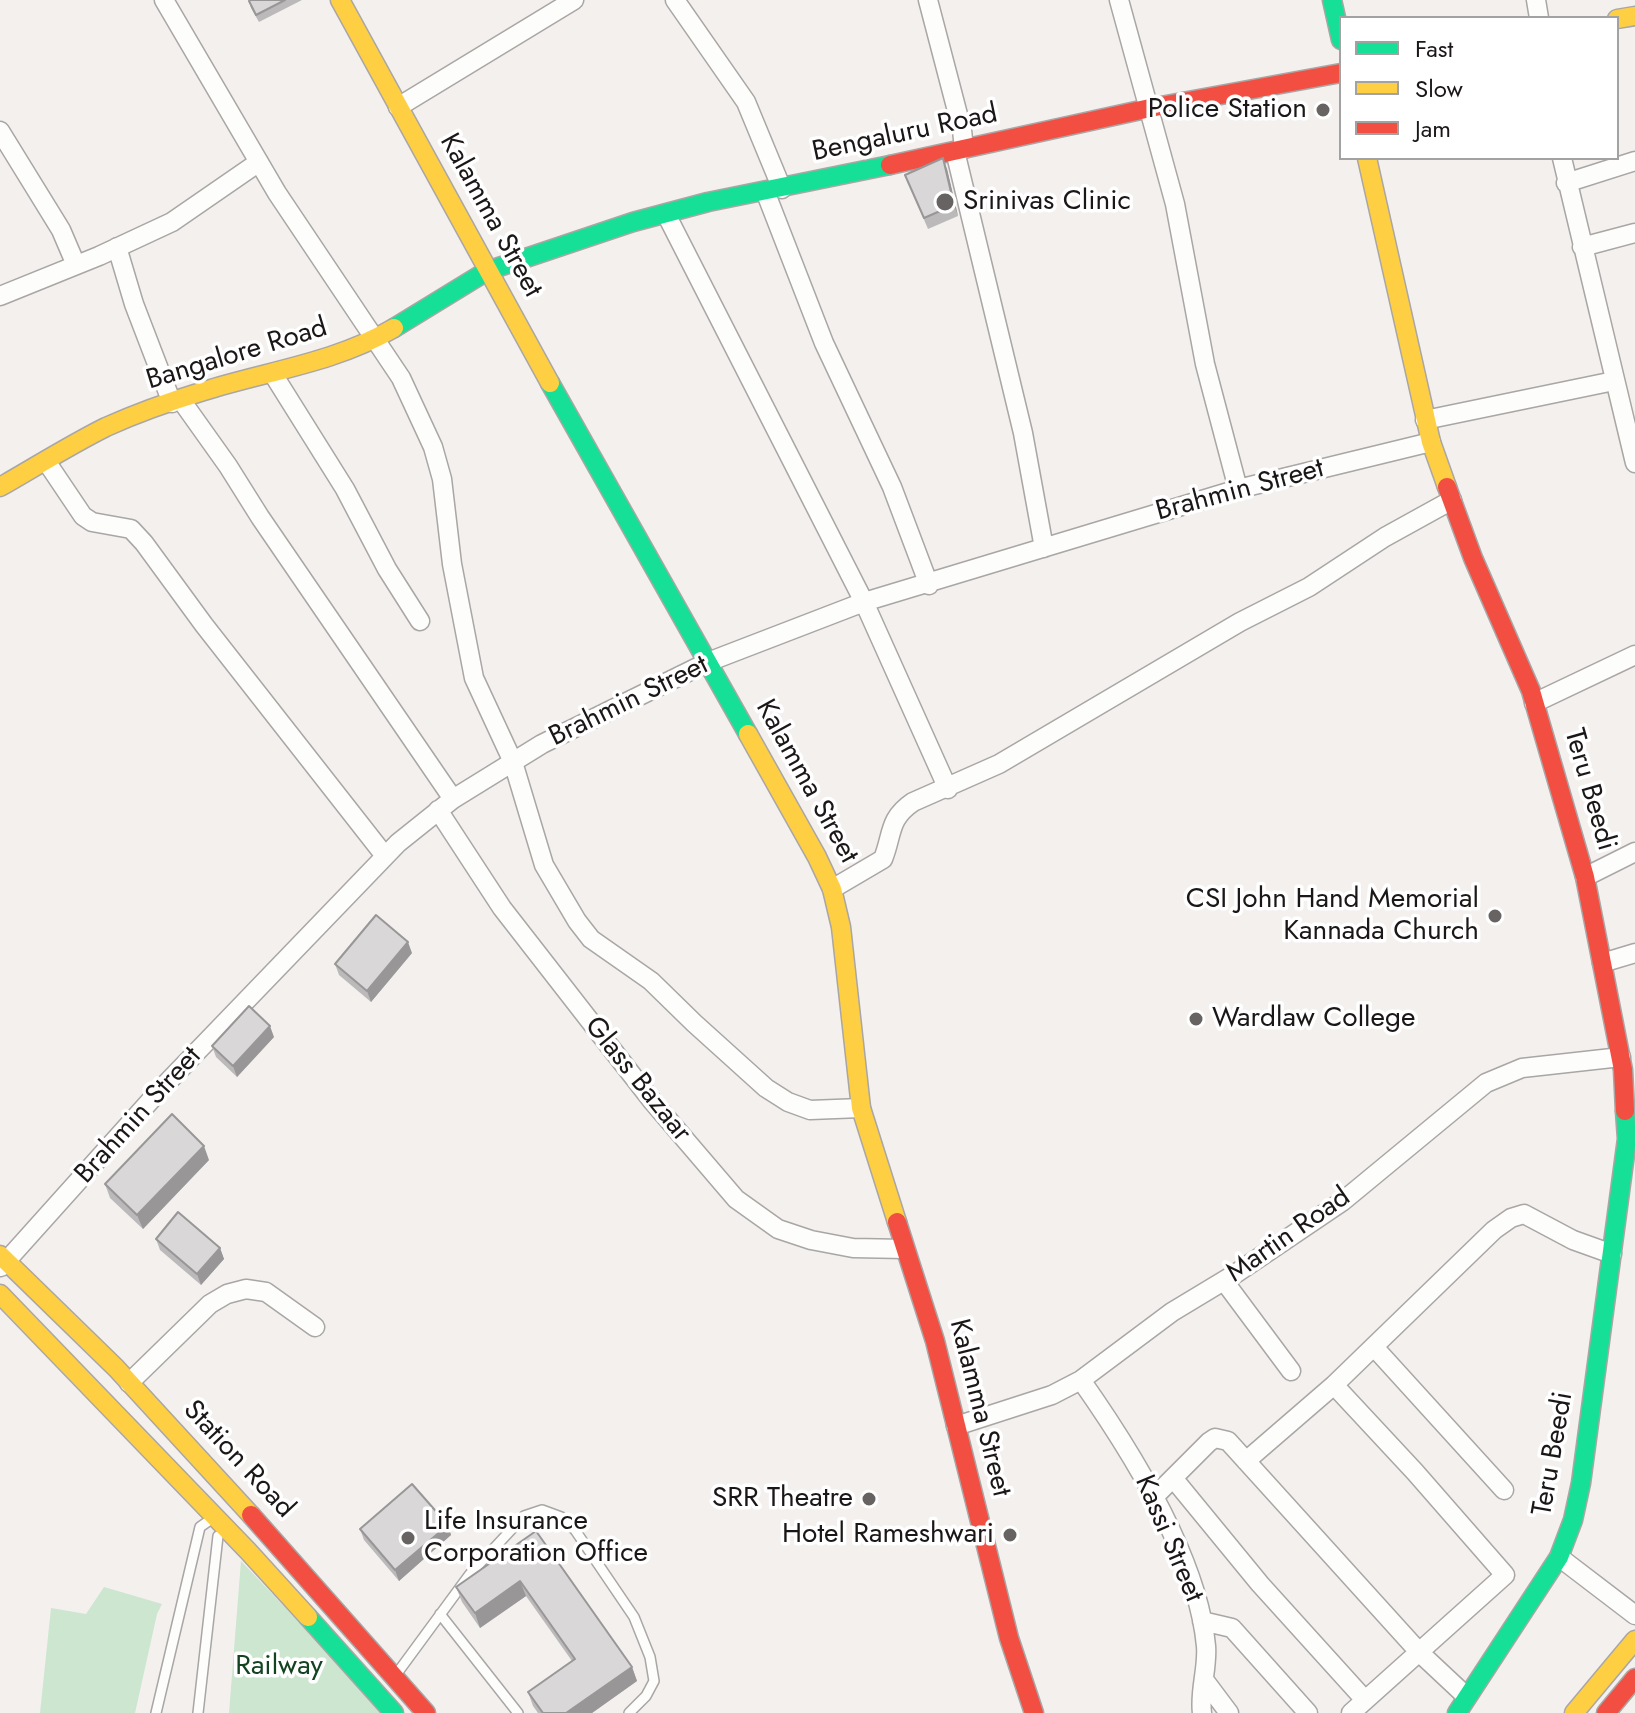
<!DOCTYPE html>
<style>
body{margin:0}
#map{position:relative;width:1635px;height:1713px;overflow:hidden;background:#f3f0ee;font-family:Jost,sans-serif}
canvas{display:block}
.legend{position:absolute;left:1339px;top:16px;width:280px;height:144px;box-sizing:border-box;background:#fff;border:2px solid #a3a2a2;margin:0;padding:10px 14px;list-style:none;font-size:24px;color:#1a1716}
.legend li{display:flex;align-items:center;gap:16px;height:40px}
.legend b{width:40px;border:2px solid #a3a2a2}
</style>
<div id="map">
<canvas width="1635" height="1713"></canvas>
<ul class="legend">
<li><b style="height:10px;background:#16e098"></b>Fast</li>
<li><b style="height:10px;background:#ffcf43"></b>Slow</li>
<li><b style="height:10px;background:#f24e42"></b>Jam</li>
</ul>
</div>
<script>
const c = document.querySelector('canvas').getContext('2d');
c.lineJoin = 'round';
function fillPath(path, color) { c.fillStyle = color; c.fill(path, 'evenodd'); }
function stroke(path, color, width, dash) { c.strokeStyle = color; c.lineWidth = width; c.lineCap = dash ? 'butt' : 'round'; c.setLineDash(dash || []); c.stroke(path); }
function drawText(font, color, halo, rows, align = 'center') {
  c.font = font + ' Jost,sans-serif'; c.lineWidth = 7; c.setLineDash([]); c.textBaseline = 'middle'; c.strokeStyle = halo; c.fillStyle = color; for (const [text, x, y, turn = 0] of rows) {
    c.save(); c.translate(x, y); c.rotate((+turn || 0) * Math.PI / 180); c.textAlign = isNaN(turn) ? turn : align; if (halo) c.strokeText(text, 0, 0); c.fillText(text, 0, 0); c.restore();
  }
}
fillPath(new Path2D(`
 M241,1561L385,1713H229Z
 M104,1587L162,1604L157,1614L135,1713H40L51,1608L86,1614Z`), '#cce6cf');
const lane = new Path2D(`
 M440,1614L518,1713
 M398,1672L470,1574L524,1516L542,1510L561,1517L575,1530L634,1617L650,1657L654,1681L646,1696L629,1713
 M156,1713L200,1527L210,1520
 M198,1713L218,1536`);
const street = new Path2D(`
 M164,0L277,193L401,378L433,447L442,479L452,564L474,678L513,762L544,865L577,921L591,939L651,981L694,1023L766,1088L788,1102L810,1110L861,1108
 M675,0L746,102L782,189
 M928,0L962,130L964,149
 M1119,0L1175,204L1205,364L1238,489
 M1536,0L1539,18
 M398,107L574,0
 M0,131L61,230L76,265
 M955,151L1023,433L1044,548
 M1562,158L1635,463
 M1566,183L1635,161
 M765,191L824,343L892,487L929,585
 M666,214L864,602L948,789
 M117,247L134,304L172,403
 M1582,247L1635,233
 M0,296L99,256L172,222L259,162
 M273,374L345,489L387,569L420,621
 M181,400L228,466L260,517L453,799
 M1425,420L1614,381
 M46,461L83,516L92,522L131,529L144,543L204,625L385,856
 M1534,703L1635,655
 M438,810L502,908L653,1102L736,1199L778,1229L811,1240L853,1248L905,1249
 M1585,877L1635,852
 M832,889L883,859C893,834 888,819 913,802L999,764L1240,622L1309,587L1385,537L1452,500
 M1602,963L1635,953
 M1,1267L159,1091L398,843L453,799L542,744L708,662L864,602L1238,489L1431,442
 M1224,1281L1291,1371
 M1374,1347L1504,1490
 M1081,1380C1131,1451 1198,1557 1206,1646C1208,1668 1199,1691 1202,1713
 M129,1383L210,1304L227,1294L246,1289L266,1292L315,1327
 M1334,1385L1415,1472L1505,1575L1351,1713
 M956,1426L1052,1395L1081,1380L1172,1312L1235,1274L1343,1201L1486,1083L1522,1068L1621,1057
 M1246,1461L1334,1385L1494,1230L1511,1218L1524,1214L1573,1240L1612,1254
 M1173,1478L1260,1584L1365,1700
 M1155,1496L1209,1442L1215,1438L1228,1441L1420,1653L1467,1697
 M1559,1557L1635,1615
 M1202,1621L1232,1628L1308,1713
 M1205,1681L1229,1713`);
const fast = new Path2D(`
 M1332,0L1341,40
 M394,328L487,271L633,222L708,202L890,165
 M550,383L748,734
 M308,1617L394,1713
 M1457,1713L1559,1557L1573,1520L1581,1483L1627,1139L1625,1111`);
const slow = new Path2D(`
 M340,0L550,383
 M1617,19L1635,16
 M1367,158L1431,442L1447,487
 M0,487C35,467 70,445 106,427C137,413 171,401 204,391C267,371 335,363 394,328
 M748,734L817,857L832,889L841,927L861,1108L897,1222
 M0,1255L116,1368L251,1515
 M0,1294L248,1551L308,1617
 M1574,1713L1635,1640`);
const jam = new Path2D(`
 M890,165L1150,108L1341,73
 M1447,487L1473,558L1531,691L1585,877L1623,1070L1625,1111
 M897,1222L935,1341L1009,1638L1034,1713
 M251,1515L426,1713
 M1606,1713L1635,1678`);
stroke(lane, '#a9a6a5', 12);
stroke(street, '#a9a6a5', 21);
stroke(fast, '#a9a6a5', 21);
stroke(slow, '#a9a6a5', 21);
stroke(jam, '#a9a6a5', 21);
stroke(lane, '#fdfdfc', 9);
stroke(street, '#fdfdfc', 18);
stroke(fast, '#16e098', 18);
stroke(slow, '#ffcf43', 18);
stroke(jam, '#f24e42', 18);
fillPath(new Path2D(`
 M250,0H302L259,22L251,8L249,1Z
 M947,169L958,216L928,229L905,175Z
 M412,953L371,1002L339,975L335,964Z
 M274,1037L237,1077L216,1057L212,1046Z
 M209,1160L143,1229L110,1198L105,1184Z
 M156,1239L220,1248L224,1259L201,1285L160,1250Z
 M448,1525L451,1535L399,1581L364,1540L360,1529Z
 M536,1531L632,1667L637,1681L592,1713H538L533,1706L528,1692L572,1661L526,1596L480,1628L462,1602L456,1587Z`), '#bbb9ba');
fillPath(new Path2D(`
 M943,158L947,169L958,216L954,205Z
 M408,942L412,953L371,1002L367,991Z
 M270,1026L274,1037L237,1077L233,1066Z
 M204,1146L209,1160L143,1229L137,1215Z
 M220,1248L224,1259L201,1285L197,1274Z
 M448,1525L451,1535L399,1581L395,1570Z
 M520,1581L526,1596L480,1628L475,1613Z
 M632,1667L637,1681L592,1713H566Z`), '#989697');
const building = new Path2D(`
 M250,0H285L256,15L249,1Z
 M943,158L954,205L924,218L905,175Z
 M376,915L408,942L367,991L335,964Z
 M249,1006L270,1026L233,1066L212,1046Z
 M172,1114L204,1146L137,1215L105,1184Z
 M178,1212L220,1248L197,1274L156,1239Z
 M412,1484L448,1525L395,1570L360,1529Z
 M536,1531L632,1667L566,1713H543L528,1692L575,1659L520,1581L475,1613L456,1587Z`);
fillPath(building, '#d9d7d8');
stroke(building, '#989697', 2);
for (const [x, y, r, color] of [
 [1323,110,8,"#666362"],
 [945,202,10,"#666362"],
 [1495,916,8,"#666362"],
 [1196,1019,8,"#666362"],
 [869,1499,8,"#666362"],
 [1010,1535,8,"#666362"],
 [408,1538,8,"#666362"]
]) { const dot = new Path2D(); dot.arc(x, y, r, 0, 2 * Math.PI); c.fillStyle = color; c.fill(dot); stroke(dot, '#fff', 3); }
drawText('28px', '#1a1716', '#fff', [
 ["Police Station",1307,110],
 ["Srinivas Clinic",963,202,"left"],
 ["CSI John Hand Memorial",1479,900],
 ["Kannada Church",1479,932],
 ["Wardlaw College",1212,1019,"left"],
 ["SRR Theatre",853,1499],
 ["Life Insurance",424,1522,"left"],
 ["Corporation Office",424,1554,"left"],
 ["Hotel Rameshwari",994,1535]
], 'right');
drawText('28px', '#1a1716', '#fff', [
 ["Bengaluru Road",905,134,-12],
 ["Kalamma Street",490,216,61],
 ["Bangalore Road",237,355,-17],
 ["Brahmin Street",1240,491,-15],
 ["Brahmin Street",629,702,-26],
 ["Kalamma Street",806,782,61],
 ["Teru Beedi",1589,790,74],
 ["Glass Bazaar",637,1080,51],
 ["Brahmin Street",139,1116,-48],
 ["Martin Road",1289,1236,-35],
 ["Kalamma Street",979,1408,76],
 ["Teru Beedi",1554,1454,-80],
 ["Station Road",238,1460,47],
 ["Kassi Street",1168,1539,67]
]);
drawText('28px', '#134321', '#fff', [
 ["Railway",279,1667]
]);
</script>
